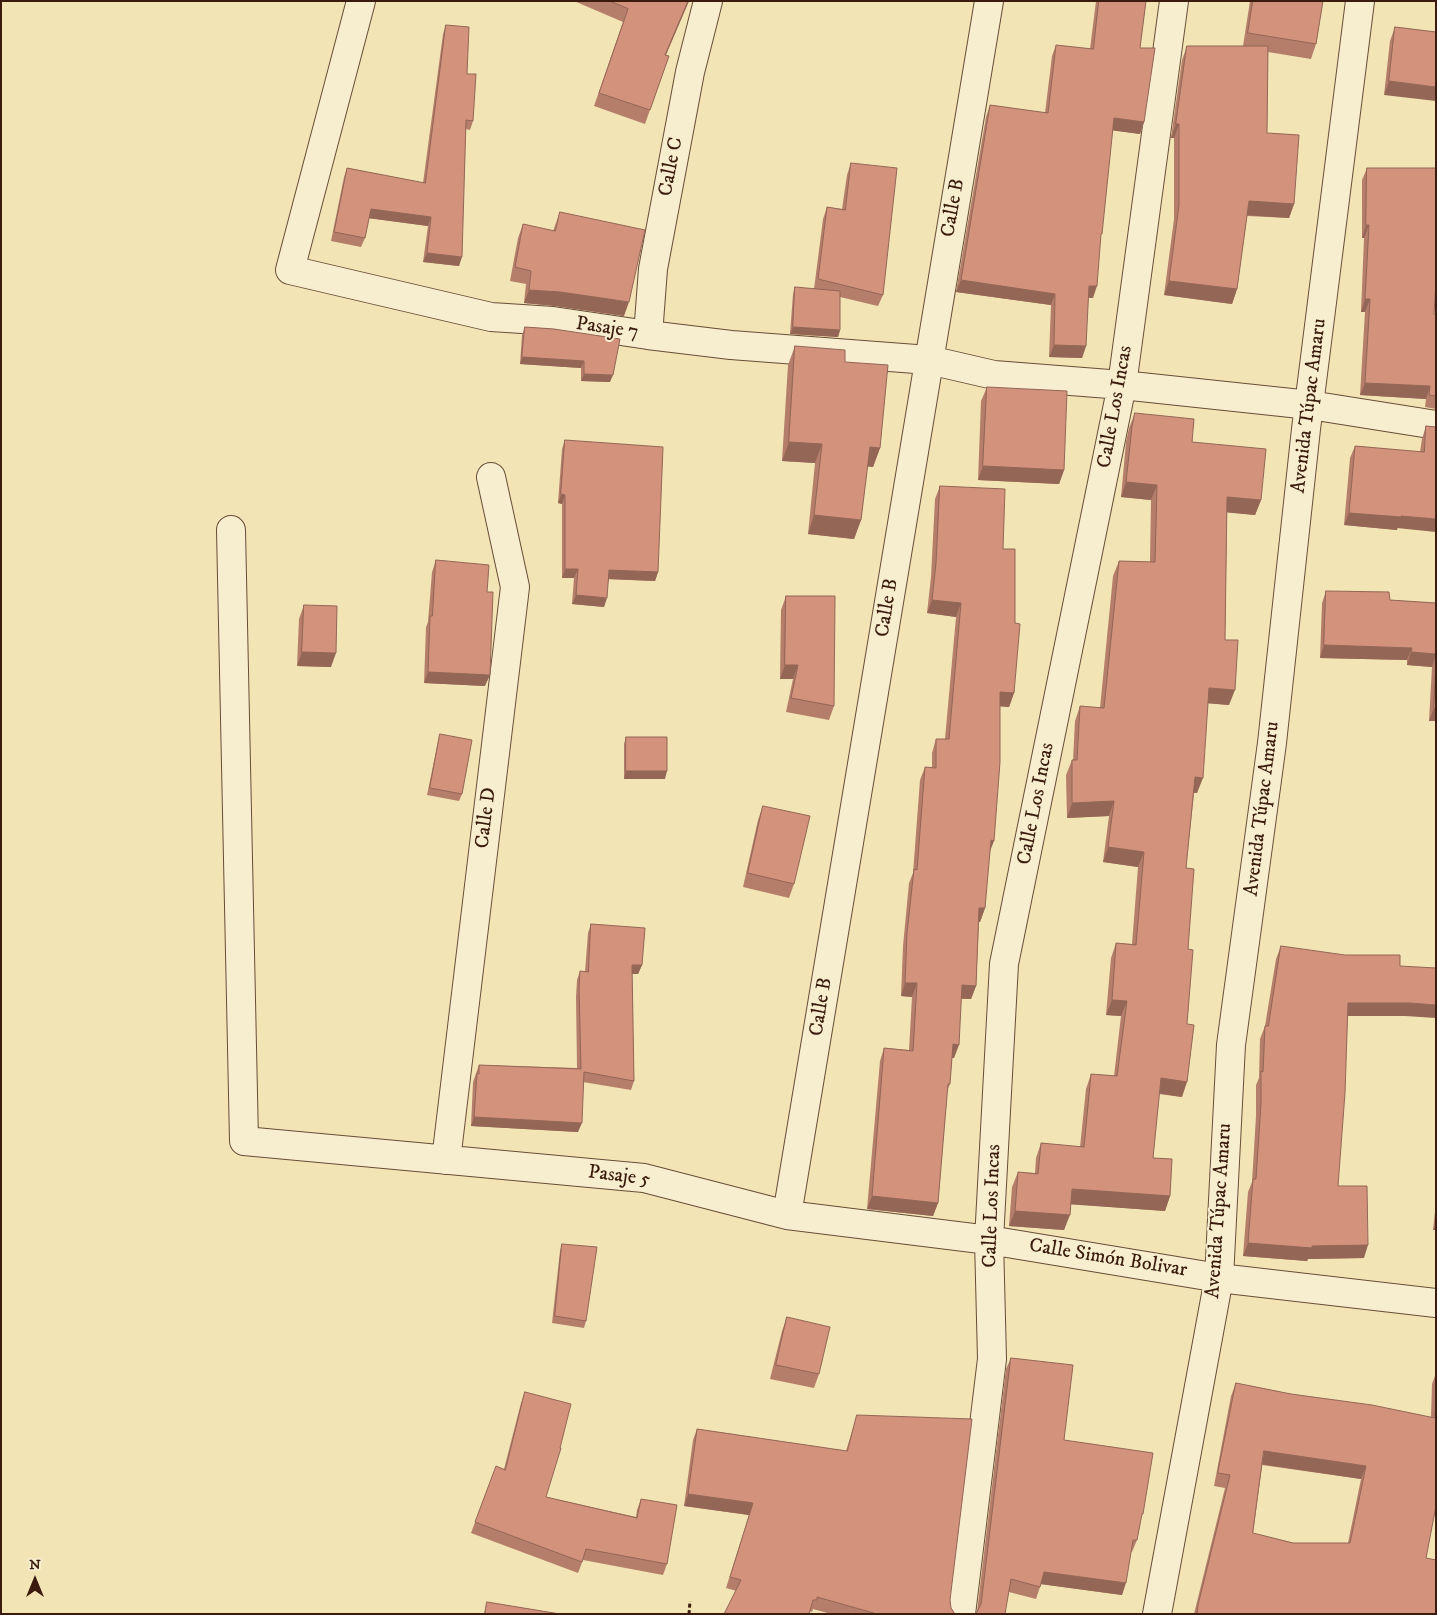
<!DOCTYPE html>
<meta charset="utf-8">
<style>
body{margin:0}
#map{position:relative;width:1437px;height:1615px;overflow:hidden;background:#f2e4b5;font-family:"IM FELL DW Pica",serif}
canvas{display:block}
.frame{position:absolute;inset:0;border:2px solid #3a1b0d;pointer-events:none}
.north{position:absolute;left:10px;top:1555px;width:50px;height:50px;-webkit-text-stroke:4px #f7edcf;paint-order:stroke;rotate:0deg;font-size:14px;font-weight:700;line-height:20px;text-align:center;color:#3a1b0d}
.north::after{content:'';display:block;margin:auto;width:18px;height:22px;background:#3a1b0d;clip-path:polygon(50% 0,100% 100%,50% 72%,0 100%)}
</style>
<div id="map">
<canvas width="1437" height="1615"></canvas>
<div class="frame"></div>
<div class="north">N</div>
</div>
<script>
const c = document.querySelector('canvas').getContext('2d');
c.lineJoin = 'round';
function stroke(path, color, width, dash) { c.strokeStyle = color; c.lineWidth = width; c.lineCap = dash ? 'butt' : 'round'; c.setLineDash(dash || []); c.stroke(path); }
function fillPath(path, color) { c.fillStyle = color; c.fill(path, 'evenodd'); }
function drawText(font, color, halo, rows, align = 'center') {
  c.font = font + ' "IM FELL DW Pica",serif'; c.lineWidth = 4; c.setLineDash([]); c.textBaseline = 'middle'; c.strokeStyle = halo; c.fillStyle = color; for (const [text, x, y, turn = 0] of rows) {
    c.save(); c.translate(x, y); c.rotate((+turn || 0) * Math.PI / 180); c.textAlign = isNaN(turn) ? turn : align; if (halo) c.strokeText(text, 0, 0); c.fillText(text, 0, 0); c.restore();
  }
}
const minor = new Path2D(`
 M361,1L290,270L491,317L553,321L648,335L731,345L929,360L994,375L1122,385L1310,405L1436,425
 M648,335L653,269L690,72L708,1
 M231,530L244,1141L644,1178L787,1215L989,1240L1219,1278L1436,1303
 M446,1160L515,587L491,477
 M787,1215L989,1
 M961,1614L992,1359L989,1240L1004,964L1122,385L1174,1
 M1157,1614L1219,1278L1231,1045L1272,743L1306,429L1360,1`);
stroke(minor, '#684d37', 30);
stroke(new Path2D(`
 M689,1614L690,1601`), '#3a1b0d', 3, [4, 2.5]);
stroke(minor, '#f7edcf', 28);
fillPath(new Path2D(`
 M574,1H689L666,55L669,56L645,124L594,106L623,22Z
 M1096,1H1146L1140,48L1144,122L1140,134L1112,130L1093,298H1088L1086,346L1082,358L1049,357L1051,305L956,292L986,117L990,105L1045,113L1052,56L1056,45L1090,49Z
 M1250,1H1323L1316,44L1311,59L1268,52L1267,133L1294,204L1289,218L1247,216L1237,289L1232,304L1164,295L1174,219V138H1171L1182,60L1187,46H1243Z
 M446,25L467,74L473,121L470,130L466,129L459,266L423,262L428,226L369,218L365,238L361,247L331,241L344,177L347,168L423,183L443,34Z
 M1395,27L1436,32L1384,95L1390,41Z
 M851,163L883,295L878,306L840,297V330L838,337L790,334L793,294L795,287L814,289L823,219L827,207L842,209L847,175Z
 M1367,168L1434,314L1436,315V409L1425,407L1426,399L1360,395L1365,312H1361L1364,238H1362V180Z
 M560,212L624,316L555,306L524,303L526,284L510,281L518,238L523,224L553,231Z
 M525,327L554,329L610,382L581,381V368L520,364L522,335Z
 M795,346L845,362L880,448L873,467L867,466L861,520L854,539L808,534L815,463L782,461L788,365Z
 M987,387L1064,470L1059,484L978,480L981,401Z
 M1135,413L1192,442L1261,500L1255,515L1227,512L1225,640L1229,705L1208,703L1197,793H1194L1186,868L1188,949L1187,1024L1182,1097L1159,1094L1153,1158L1170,1196L1165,1211L1071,1204L1064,1230L1009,1226L1012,1187L1018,1172L1035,1173L1036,1158L1041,1143L1080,1147L1086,1089L1091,1074L1114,1076L1121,1016L1106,1015L1111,958L1116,943L1132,944L1138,867L1103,862L1109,816L1067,818L1066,775L1072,760H1073L1075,721L1080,706L1100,708L1113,576L1119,561L1150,562L1151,500L1121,497L1126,442L1129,428Z
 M1426,426L1436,427L1397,530L1344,525L1350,458L1355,446L1420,452L1422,439Z
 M565,440L658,572L655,581L609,579L604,607L572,604L574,578H562V504L558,503L562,449Z
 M940,486L1003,549L1014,693L1009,707L1000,706L985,908L980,922H979L976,986L971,999H961L954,1058H952L950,1084L947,1091L938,1203L933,1216L867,1209L880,1061L884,1048L909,1050L912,997L901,996L903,946L909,883L913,873L920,780L925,767H932V753L936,739H945L956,617L927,613L931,577L935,499Z
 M436,560L487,592L485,686L424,683L426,627L428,622L432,572Z
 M1326,591L1390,600L1436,603V721H1429L1432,667L1407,665V660L1320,658L1322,603Z
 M786,596L834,706L829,720L786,712L793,679H780L781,610Z
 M304,605L331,667L297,666L299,619Z
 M440,734L462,794L459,801L427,795L438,742Z
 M626,737L665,779H624V744Z
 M763,806L794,884L789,898L743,887L758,820Z
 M591,924L642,965L638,974H632L634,1081L631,1090L583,1082L578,1132L471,1126L473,1082L479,1065L577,1068L576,997L577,980L580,971L585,972L588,933Z
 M1281,946L1400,966L1405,1016H1348L1338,1186L1364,1258L1308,1259L1307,1261L1243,1256L1248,1192L1252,1182L1256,1116V1085L1259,1078L1260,1039L1265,1026L1276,959Z
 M1436,1203V1230H1433Z
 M562,1244L586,1321L584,1328L552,1323L560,1251Z
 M787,1317L819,1374L814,1388L770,1379L782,1331Z
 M1011,1358L1064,1440L1140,1524L1137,1540L1132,1552H1131L1122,1595L1041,1584L1036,1599L1009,1592L977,1612L1006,1369Z
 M1436,1373V1506L1426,1558L1436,1614H1194L1225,1488L1214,1486L1231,1396L1236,1383L1291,1394L1431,1417L1432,1384ZM1262,1465L1361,1479L1348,1543H1293L1253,1533Z
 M525,1392L546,1497L636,1517L637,1510L641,1499L667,1564L663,1575L583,1560L578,1573L471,1533L496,1466L504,1469L521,1403Z
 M857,1415L950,1600L951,1608L955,1614H831L813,1609L812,1612L726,1588L749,1515L684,1506L693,1440L697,1429L846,1451Z
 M487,1602L560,1614H484Z`), '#b57e6a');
fillPath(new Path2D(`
 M688,1H689L660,68L665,55Z
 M1389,81L1436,87V101L1384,95Z
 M1114,118L1144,122L1140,134L1109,130Z
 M1176,124H1179L1174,138H1171Z
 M1249,201L1294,204L1289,218L1244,215Z
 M371,209L431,217L428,226L367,218Z
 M1366,225H1369L1364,238H1362Z
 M427,253L462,257L459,266L423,262Z
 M961,280L1055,294L1051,305L956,292Z
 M1169,281L1237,289L1232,304L1164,295Z
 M1089,286H1097L1093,298L1084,297Z
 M529,290L560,292L629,302L624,316L555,306L524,303Z
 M1365,299H1370L1365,312H1361Z
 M793,327L840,330L838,337L790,334Z
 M1054,345L1086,346L1082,358L1049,357Z
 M522,357L584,361L581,368L520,364Z
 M584,374L613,375L610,382L581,381Z
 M1365,383L1430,386L1426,399L1360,395Z
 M789,442L822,444L815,463L782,461Z
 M870,447L880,448L873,467L863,466Z
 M983,466L1064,470L1059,484L978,480Z
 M1126,482L1157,485L1151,500L1121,497Z
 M561,494L565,495L562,504L558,503Z
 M1227,497L1261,500L1255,515L1222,512Z
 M1349,513L1401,516L1436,519V532L1397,528V530L1344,525Z
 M814,515L861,520L854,539L808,534Z
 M565,569H578L574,578H562Z
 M609,570L658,572L655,581L606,579Z
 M576,595L607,598L604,607L572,604Z
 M932,600L961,603L956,617L927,613Z
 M1324,645L1412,648L1407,660L1320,658Z
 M302,652L336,653L331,667L297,666Z
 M1411,652L1436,654L1432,667L1407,665Z
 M785,665H798L793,679H780Z
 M428,672L490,675L485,686L424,683Z
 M1209,688L1235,690L1229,705L1204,703Z
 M1000,692L1014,693L1009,707L995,706Z
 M1434,708H1436V721H1429Z
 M626,771H667L665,779H624Z
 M1195,777L1203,778L1197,793L1190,792Z
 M1114,801L1109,816L1067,818L1072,803Z
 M991,840L994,841L989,854Z
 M1108,847L1144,852L1138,867L1103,862Z
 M979,908H985L980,922L975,921Z
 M632,965H642L638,974H628Z
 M905,983H917L912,997L901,996Z
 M962,985L976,986L971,999L957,998Z
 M1112,1000L1127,1001L1121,1016L1106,1015Z
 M1348,1003H1410L1436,1005V1018L1405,1016H1343Z
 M953,1044L959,1045L954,1058H949Z
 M1161,1078L1187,1082L1182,1097L1156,1093Z
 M474,1117L582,1123L578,1132L471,1126Z
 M1072,1189L1170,1196L1165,1211L1066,1204Z
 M872,1196L938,1203L933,1216L867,1209Z
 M1015,1211L1070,1215L1064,1230L1009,1226Z
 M1436,1224V1230H1433Z
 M1248,1243L1368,1245L1364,1258L1308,1259L1307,1261L1243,1256Z
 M1264,1451L1366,1466L1361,1479L1260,1464Z
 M688,1494L753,1503L749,1515L684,1506Z
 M1044,1572L1126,1583L1122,1595L1040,1584Z`), '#936656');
const building = new Path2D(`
 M610,1H688L665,55L669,56L650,110L599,93L628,9Z
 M1099,1H1146L1140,48H1155L1144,122L1114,118L1102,234H1101L1097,286H1089L1086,346L1054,345L1055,294L961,280L990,105L1048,113L1056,45L1093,49Z
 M1253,1H1323L1316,44L1248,33Z
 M446,25L469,27L467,74H476L473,121L466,120L462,257L427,253L431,217L371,209L365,238L334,232L347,168L425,183Z
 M1395,27L1436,32V87L1389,81Z
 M1187,46H1268L1267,133L1299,135L1294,204L1249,201L1237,289L1169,281L1179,205V124H1176Z
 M851,163L897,168L883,295L818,279L827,207L845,210Z
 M1367,168H1436V282L1434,314L1436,315V396L1429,395L1430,386L1365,383L1370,299H1365L1369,225H1366Z
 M560,212L645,230L629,302L560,292L529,290L531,271L515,267L523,224L555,231Z
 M795,287L840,291V330L793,327Z
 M525,327L554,329L620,339L613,375L584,374V361L522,357Z
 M795,346L845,350V362L888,365L880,448L870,447L861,520L814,515L822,444L789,442Z
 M987,387L1067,391L1064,470L983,466Z
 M1135,413L1194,419L1192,442L1266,449L1261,500L1227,497L1225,640H1238L1235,690L1209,688L1203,778L1195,777L1186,868L1194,869L1188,949L1193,950L1187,1024L1194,1025L1187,1082L1161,1078L1153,1158L1172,1159L1170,1196L1072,1189L1070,1215L1015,1211L1018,1172L1038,1174L1041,1143L1084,1147L1091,1074L1117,1076L1127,1001L1112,1000L1116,943L1136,945L1144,852L1108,847L1114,801L1072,803V760H1077L1080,706L1104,708L1119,561L1155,562L1157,485L1126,482L1132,427Z
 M1426,426L1436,427V519L1401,516V517L1349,513L1355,446L1424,452Z
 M565,440L663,447L658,572L609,570L607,598L576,595L578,569H565V495L561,494Z
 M940,486L1005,489L1003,549H1015V623L1020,624L1014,693L1000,692V762L994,841L991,840L985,908H979L976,986L962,985L959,1045L953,1044L950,1084H948L938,1203L872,1196L884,1048L913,1051L917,983H905L907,933L914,869L917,870L925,767L936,768V739H949L961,603L932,600L936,563Z
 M436,560L489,565L487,592H493L490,675L428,672L430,616H432Z
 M1326,591L1389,592L1390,600L1436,603V654L1411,652L1412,648L1324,645Z
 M786,596H835L834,706L791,698L798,665H785Z
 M304,605L337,606L336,653L302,652Z
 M1436,664V708H1434Z
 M440,734L472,740L462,794L430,788Z
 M626,737H667V771H626Z
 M763,806L810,816L794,884L748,873Z
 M591,924L645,928L642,965H632L634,1081L584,1072L582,1123L474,1117L477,1073L479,1074V1065L581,1069L579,988L580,971L588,972Z
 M1281,946L1345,955H1400V966L1436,968V1005L1410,1003H1348L1345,1093L1338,1186H1367L1368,1245L1312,1246V1248L1248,1243L1253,1179H1256L1261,1103V1071L1263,1072L1265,1026H1268Z
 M562,1244L597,1247L586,1321L555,1316Z
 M787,1317L830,1327L819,1374L776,1365Z
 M1011,1358L1073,1365L1064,1440L1153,1453L1143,1514H1142L1137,1540H1133L1126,1583L1044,1572L1040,1587L1011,1579L1005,1614H975L977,1612L981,1604Z
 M1236,1383L1291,1394L1372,1405L1435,1418L1436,1404V1506L1426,1558L1436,1560V1614H1197L1198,1605L1230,1475L1218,1473ZM1264,1451L1366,1466L1350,1543H1293L1253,1533Z
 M525,1392L571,1404L560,1448H561L546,1497L637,1518L641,1499L677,1505L667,1564L586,1549L582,1562L475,1522L496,1466L505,1470Z
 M857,1415L972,1419L950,1600L951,1608L955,1614H877L817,1597V1600H813L809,1614H724L741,1580L730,1577L753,1503L688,1494L697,1429L847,1451Z
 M487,1602L560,1614H485Z`);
fillPath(building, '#d2927b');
stroke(building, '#936656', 1);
drawText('20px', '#3a1b0d', '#f7edcf', [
 ["Calle C",672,167,-79],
 ["Calle B",954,208,-80],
 ["Pasaje 7",607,329,8],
 ["Avenida Túpac Amaru",1310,406,-83],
 ["Calle Los Incas",1116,407,-80],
 ["Calle B",888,608,-81],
 ["Calle Los Incas",1037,804,-79],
 ["Avenida Túpac Amaru",1263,809,-83],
 ["Calle D",487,818,-83],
 ["Calle B",822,1007,-81],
 ["Pasaje 5",619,1177,7],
 ["Calle Los Incas",993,1206,-88],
 ["Avenida Túpac Amaru",1220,1211,-86],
 ["Calle Simón Bolivar",1108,1259,9]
]);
</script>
